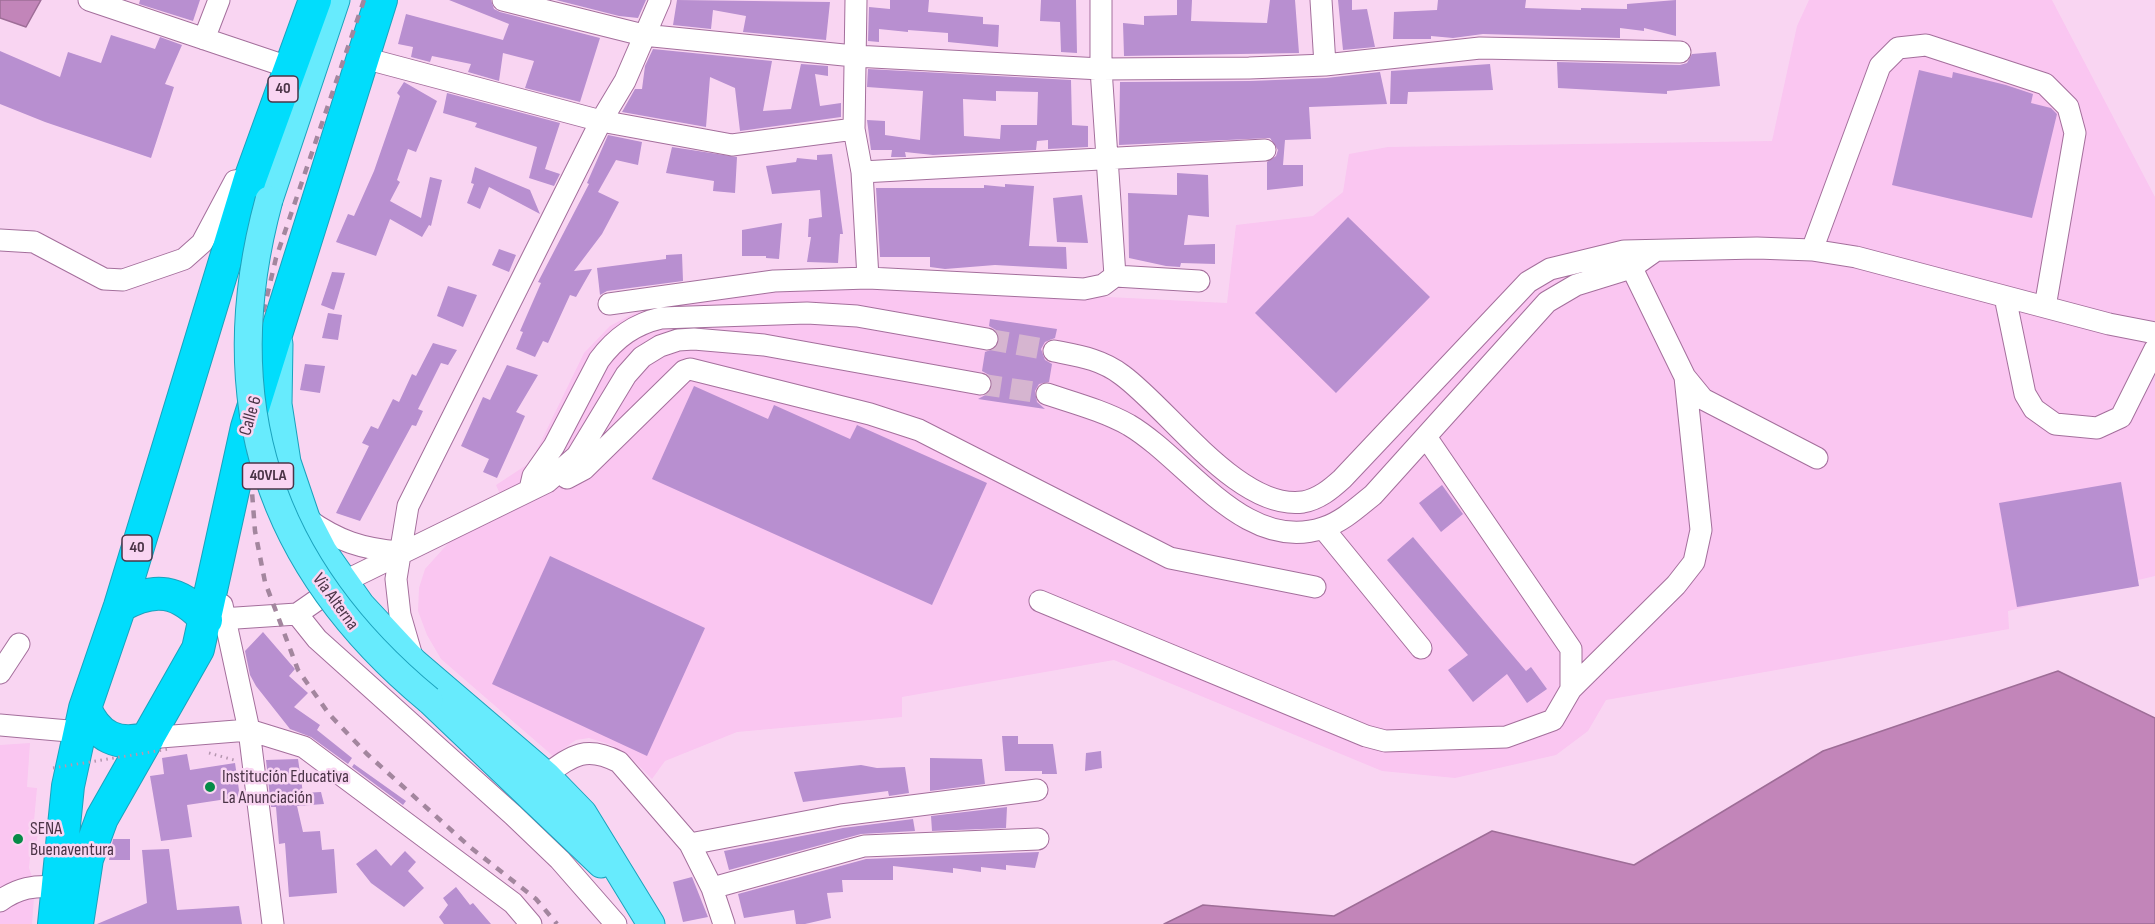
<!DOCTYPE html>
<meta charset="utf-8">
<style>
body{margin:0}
canvas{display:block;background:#f9d5f2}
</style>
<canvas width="2155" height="924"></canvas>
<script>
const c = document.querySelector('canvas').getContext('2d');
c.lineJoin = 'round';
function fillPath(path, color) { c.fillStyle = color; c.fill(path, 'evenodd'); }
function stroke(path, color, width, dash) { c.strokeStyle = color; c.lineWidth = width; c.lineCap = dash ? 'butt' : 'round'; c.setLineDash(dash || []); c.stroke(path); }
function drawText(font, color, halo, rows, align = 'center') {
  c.font = font + ' "Sofia Sans Condensed",sans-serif'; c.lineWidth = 5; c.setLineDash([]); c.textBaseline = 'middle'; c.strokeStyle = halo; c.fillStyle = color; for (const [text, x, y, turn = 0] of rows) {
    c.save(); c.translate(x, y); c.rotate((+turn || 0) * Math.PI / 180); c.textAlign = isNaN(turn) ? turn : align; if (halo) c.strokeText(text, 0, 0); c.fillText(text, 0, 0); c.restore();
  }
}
fillPath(new Path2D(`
 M1809,0H2052L2155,197V576L2008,611L2009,629L1606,700L1588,731L1556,755L1455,778L1382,771L1114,660L902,697V717L737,732L665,761L652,779L632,759L611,745L589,738L576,740L553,756L441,659L427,635L418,611L419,588L425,569L451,540L507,510L496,485L531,462L584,353L610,326L649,305L803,287L1010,292L1227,303L1236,225L1313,216L1343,192L1349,154L1388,147L1772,141L1797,26Z
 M30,743L27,787L37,788L34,821L39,822L35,857H30L29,868L35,885L32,924H0V745Z`), '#fac6f1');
const water = new Path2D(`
 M0,0H41L26,27L0,18Z
 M2058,671L2155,718V924H1164L1203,905L1334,916L1492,831L1634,865L1823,751Z`);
fillPath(water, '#c285b9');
stroke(water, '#9e6d97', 1.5);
fillPath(new Path2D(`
 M140,0H200L193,21L139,4Z
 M449,0H491L494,9L500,12L600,38L580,102L525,88L534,61L503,53L499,81L468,72L471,64L432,56L430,62L411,57L413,47L398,44L406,14L503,40L509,24Z
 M556,0H646L638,18L619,16Z
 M677,0L830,2L826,40L743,32L746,16L713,10L711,29L673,25Z
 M890,0H929L928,12L983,17V24L999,25L998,47L948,42V33L908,30V32L879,29V42L868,41L869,7L890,9Z
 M1041,0H1076L1077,53L1061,52L1060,22L1040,21Z
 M1177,0H1192L1191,21L1267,23L1270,0H1295L1299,53L1124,56L1123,23L1144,25V16L1177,15Z
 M1338,0H1352V10L1367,9L1375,47L1343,50Z
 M1438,0H1526L1525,8L1581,10V8L1627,9V4L1676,0V36L1644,28V31L1620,28V38L1483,34L1453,38L1431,36V39H1393L1394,12L1437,10Z
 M111,35L155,49L160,37L182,45L165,84L174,87L151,158L45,122L0,104V51L60,77L68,52L101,63Z
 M653,49L772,61L763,111L791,109L801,64L828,66V76L815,74L820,106L841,103V117L740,131L735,88L710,77L706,127L622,112L635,89H642L645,66Z
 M1716,52L1720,86L1667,91V94L1558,88L1557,62L1680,65L1687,63L1692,54Z
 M1490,64L1493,90L1408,92L1407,104H1390L1391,71Z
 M868,69L1071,80L1072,125L1088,126V147L1048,149V140L1037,141L1036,150L933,155L905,152L906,157H891L892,150H871L867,120L885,121V135L920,140L923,91L867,87ZM996,91L1038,92L1037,125H1001L1000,139L964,136L963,99L996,101Z
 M1919,70L1952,78L1953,72L2006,85L2033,94L2031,103L2051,108L2057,114L2032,218L1892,185Z
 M1380,72L1387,104L1309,107L1311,139L1285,140L1283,165H1303V186L1267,190V162L1276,156L1278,150L1270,138L1119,145L1120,82L1250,81L1326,78Z
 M404,82L437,101L416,152L408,149L397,180L400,182L390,201L421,218L430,177L442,180L431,226L429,225L422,237L390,219L376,256L336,242L348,214L354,216L374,171L400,96L397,93Z
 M447,93L560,123L545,169L560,174L554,186L529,178L537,147L475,127L477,123L443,113Z
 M608,135L642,142L638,165L616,160L598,192L619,202L602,234L574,271L592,269L576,297L570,295L548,343L543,341L535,357L516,349L523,332L520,331L541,283L538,282L589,184L587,183Z
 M672,147L737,157L735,193L713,191L714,181L666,173Z
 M832,154L843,234H840L838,263L807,262L811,237H808L809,219L822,217L820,190L772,194L766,166L796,162L797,158L817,160V155Z
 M475,167L530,190L540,214L489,187L480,209L467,203L474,184L471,183Z
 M1177,173L1208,175L1209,217L1188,215L1184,245L1215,244V264L1181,263L1180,267L1166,266L1129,258L1128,193L1177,195Z
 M1005,184L1034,186L1029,246L1066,247L1067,269L995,265L945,269L930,267V257H880L876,188H984V185L1005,187Z
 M1082,195L1088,243L1057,242L1053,198Z
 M1348,217L1430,297L1336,393L1255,313Z
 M782,223L779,259L766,258V256H742V230Z
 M499,249L516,255L509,272L492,265Z
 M682,254L683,281L607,291L600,295L597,268L666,259V255Z
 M332,272L345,273L334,310L321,305Z
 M448,286L477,295L463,327L437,316Z
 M328,313L342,315L338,340L322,338Z
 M990,319L1057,329L1055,338L1045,342L1041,349L1045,360L1052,364L1049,382L1039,384L1035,391L1037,402L1045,409L978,399L989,393L993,386L989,375L982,371L985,352L996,348L1000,341L996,330L989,326Z
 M433,343L457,350L448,365L441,363L418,409L423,411L416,426L412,425L360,521L336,513L369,446L362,443L371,426L378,429L393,399L399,402L412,374L416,376Z
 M305,364L325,366L320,393L300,390Z
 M507,365L538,375L516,412L525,416L497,478L483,472L489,459L461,446L483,397L490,400Z
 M694,386L768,419L774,405L850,439L857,425L987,483L932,605L652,479Z
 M2121,482L2139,586L2017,607L1999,503Z
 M1442,485L1463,514L1441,532L1419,503Z
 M1413,537L1526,671L1531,667L1547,689L1527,703L1507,674L1473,702L1448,670L1468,655L1387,560Z
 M550,556L705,628L647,756L492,684Z
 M263,632L295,669L289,676L308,693L294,707L320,725L317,730L352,758L348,764L311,737L290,729L256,686L250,675L245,651Z
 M1002,736H1018V744H1053L1057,774H1042V771H1005Z
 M1101,751L1102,768L1085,771L1086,753Z
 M187,754L190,770L235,763L240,797L187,805L192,837L161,841L150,776L164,774L162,758Z
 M930,758L982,759L985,784L930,791Z
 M298,759L303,793L321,792L324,804L297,806L303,832L320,831L322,850L334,849L337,893L289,897L285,843L279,844L276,807H271L266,760Z
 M354,764L406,801L403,805L352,767Z
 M861,765L877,768L905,767L909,793L889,796L888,791L803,802L794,772Z
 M1007,807L1006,828L932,831L931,816Z
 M913,819L915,831L861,834L729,870L724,851L843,828Z
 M113,839H130V860H109Z
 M169,849L177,910L239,906L242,924H97L147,903L142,850Z
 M376,849L391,866L405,851L416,862L408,871L424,888L404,907L371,883L356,864Z
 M1039,852L1035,868L1006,865V870L981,867V872L953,868V873L893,866V880H842L843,892L827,893L831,918L805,924H796L794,910L744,918L738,894L866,859Z
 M692,877L708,917L683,922L673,882Z
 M456,887L470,905L473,903L491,924H444L439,917L448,905L443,898Z`), '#b88fd0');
stroke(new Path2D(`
 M987,339L1054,351
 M980,384L1047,394`), '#d6b5d0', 21, [21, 10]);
const minor = new Path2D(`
 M89,0L291,68
 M503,0L643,35L854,56L1101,69L1249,68L1325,65L1480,48L1680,52
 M856,0L854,129L862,172L868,278
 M1101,0V69L1115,276
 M1321,0L1325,65
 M204,39L219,0
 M364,58L601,121L732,145L854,129
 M862,172L1265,150
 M0,240L34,242L104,279L123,280L184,259L202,243L235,181L250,179
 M1812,250L1880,66L1898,48L1926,45L2045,84L2068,107L2075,133L2045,307
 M1625,254L1685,377L1703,399L1817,458
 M2005,297L2025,394L2034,409L2055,424L2097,428L2121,417L2155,349
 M609,304L774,281L868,278L1084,289L1103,285L1115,276L1199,281
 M1054,351C1079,356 1101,359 1122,375C1170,410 1239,511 1303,502C1319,499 1331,489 1342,479L1528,282L1550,269L1624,251L1757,248L1812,250L1856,257L2109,324L2155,333
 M1047,394C1074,403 1104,411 1129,425C1188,460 1245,554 1323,528C1342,522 1358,507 1373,495L1547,302L1576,285L1631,268L1655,251
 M567,478L584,469L684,371L690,369L870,414L919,430L1170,558L1315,587
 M530,489L533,476L554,446L599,360C616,337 635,324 661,318L807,313L857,316L987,339
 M307,519C338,541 362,549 400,552
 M1323,528L1421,648
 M1040,601L1366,736L1385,741L1506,737L1553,720L1571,689V649L1426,437
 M222,605L249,730L273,924
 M297,614L317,639L513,815L560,860L616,924
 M206,620L297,614L343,582L547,482L577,456L626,375L642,357L660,346L678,340L694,339L764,345L980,384
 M413,660L400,615L396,579L408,506L601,121L625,81L660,0
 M0,673L19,644
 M1571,689L1676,585L1694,562L1701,530L1685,377
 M0,725L80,732
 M148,738L249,730L304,747L513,903L531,924
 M546,775C573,755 586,745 619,762L690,844L712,888L724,924
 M690,844L841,815L1037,790
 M712,888L864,846L1038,839
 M0,901C18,888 34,885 57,887`);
const major = new Path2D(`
 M269,200L336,0
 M279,344L278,404L287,462L306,518L323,551L361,605L414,662L546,775L583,813L651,924
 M429,700L601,864`);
const highway = new Path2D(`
 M120,606C155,586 179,590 206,620
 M85,708C97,737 118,747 148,738
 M54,924L68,786L85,708L120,606L250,179L315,0
 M77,924L87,859L102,818L198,649L247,427L381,0`);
stroke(minor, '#a46f9c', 23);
stroke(major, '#1ba2bd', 29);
stroke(highway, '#1ba2bd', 34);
stroke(new Path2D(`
 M209,753L234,760`), '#b596af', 3, [1.5, 4.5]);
stroke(minor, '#fff', 21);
stroke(major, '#67ebfd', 27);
stroke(highway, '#01ddfc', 32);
stroke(new Path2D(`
 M364,0L276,258L256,343L247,427L255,531L265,582L298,670L329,714L367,754L470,847L536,899L557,924`), '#a3869e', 4.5, [8, 8]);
const majorBridge = new Path2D(`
 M269,200C214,402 268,567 429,700`);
stroke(majorBridge, '#1ba2bd', 29, []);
stroke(new Path2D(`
 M53,768L169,749`), '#b596af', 3, [1.5, 4.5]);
stroke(majorBridge, '#67ebfd', 27);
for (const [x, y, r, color] of [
 [210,787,6,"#058b47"],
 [18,839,6,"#058b47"]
]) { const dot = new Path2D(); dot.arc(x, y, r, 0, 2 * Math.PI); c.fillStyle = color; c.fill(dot); stroke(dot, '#f9d5f2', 2); }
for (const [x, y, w] of [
 [283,89,30],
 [268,476,51],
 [137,548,30]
]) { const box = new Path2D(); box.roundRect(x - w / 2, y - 13, w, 26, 4.5); c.fillStyle = '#f9d5f2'; c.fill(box); stroke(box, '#4b3447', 1.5); }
drawText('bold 16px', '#4b3447', null, [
 ["40",283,89],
 ["40VLA",268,476],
 ["40",137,548]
]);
drawText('18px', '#4b3447', '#f9d5f2', [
 ["Calle 6",251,416,-74],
 ["Via Alterna",335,602,54]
]);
drawText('18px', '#4b3447', '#f9d5f2', [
 ["Institución Educativa",222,777],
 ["La Anunciación",222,798],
 ["SENA",30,829],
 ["Buenaventura",30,850]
], 'left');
</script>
